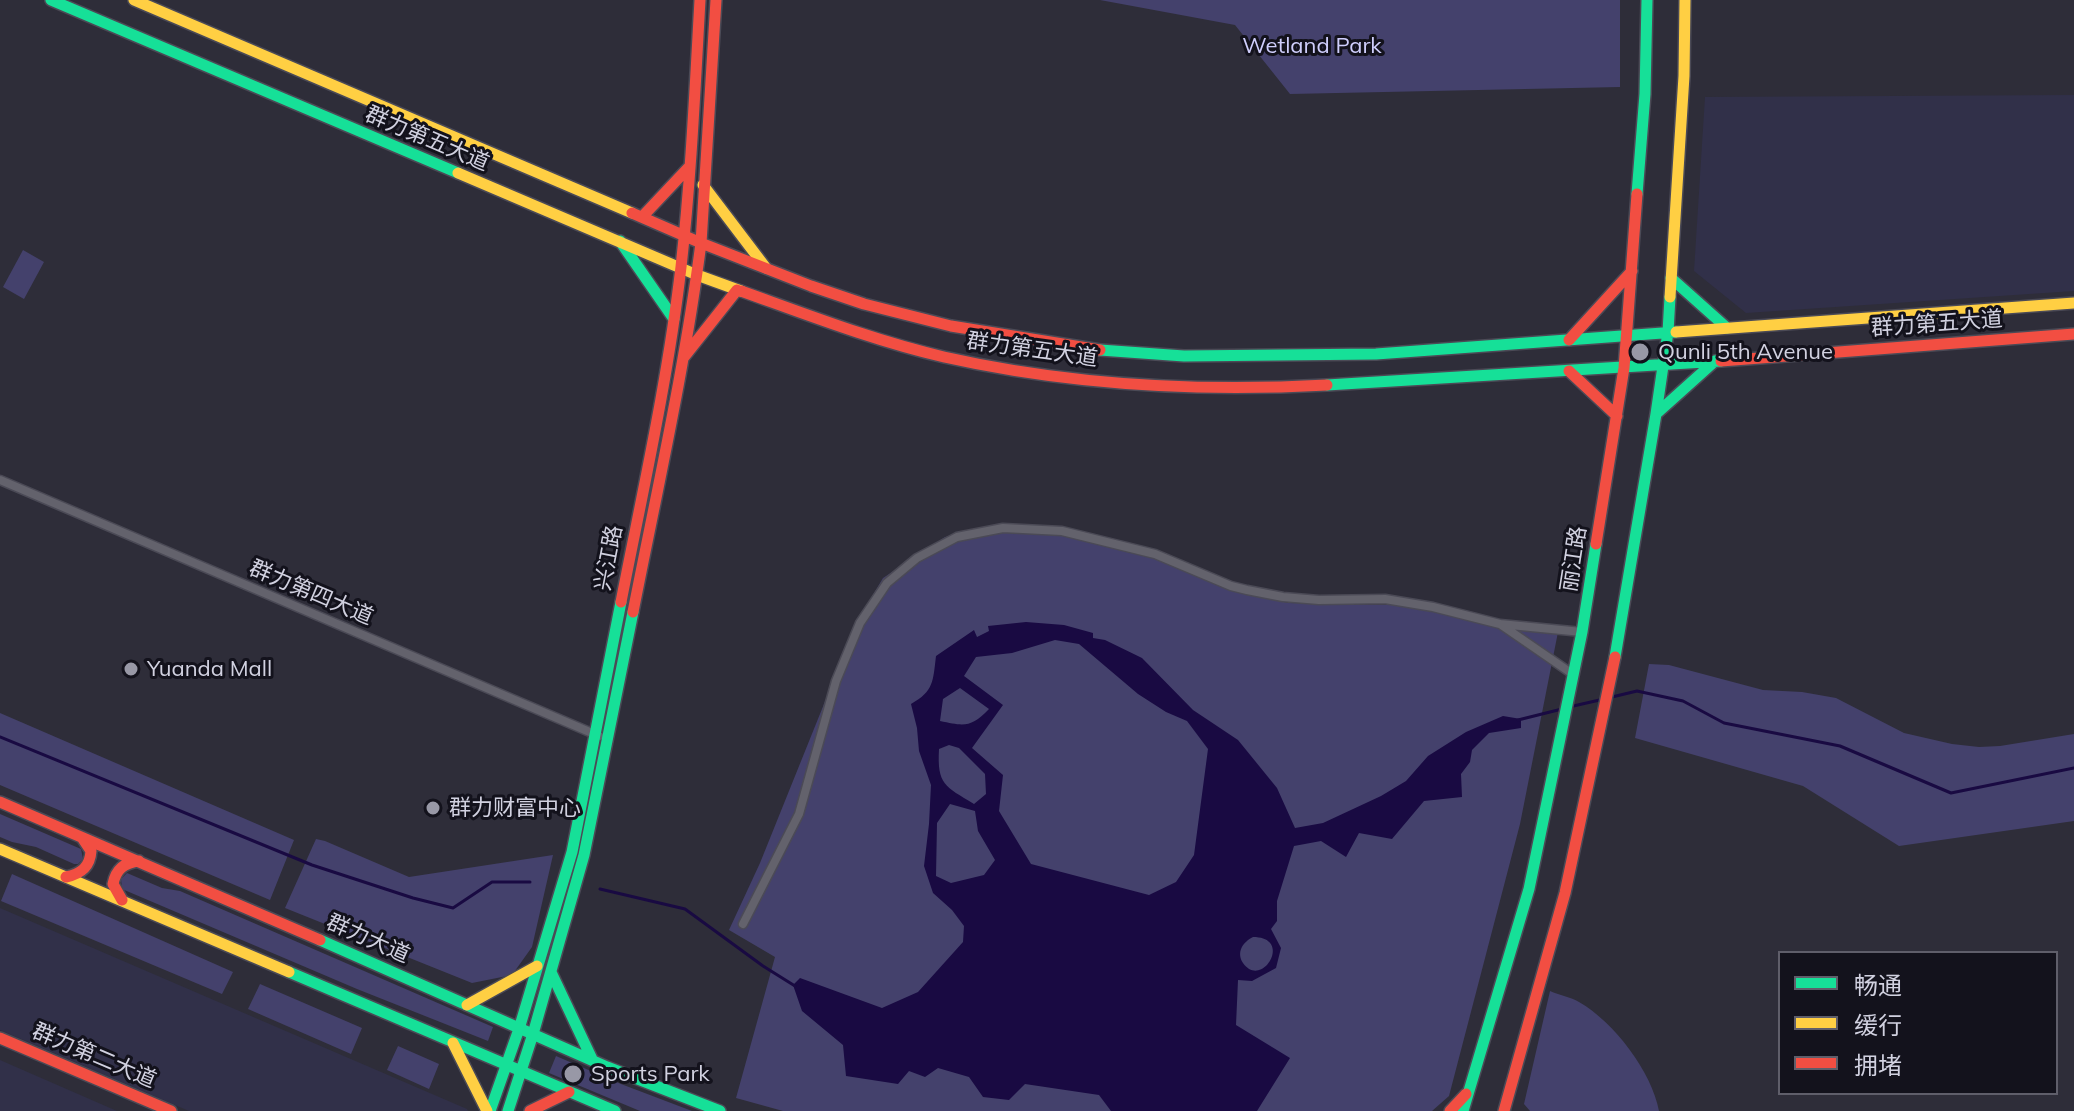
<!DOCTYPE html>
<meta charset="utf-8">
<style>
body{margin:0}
#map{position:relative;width:2074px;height:1111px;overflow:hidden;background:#2e2d39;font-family:Mulish,"Noto Sans SC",sans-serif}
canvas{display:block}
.legend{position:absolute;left:1778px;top:951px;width:280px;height:144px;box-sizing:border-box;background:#13121c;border:2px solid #5f5e6a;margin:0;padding:10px 14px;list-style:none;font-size:24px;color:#d1d1e0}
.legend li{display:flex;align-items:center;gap:16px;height:40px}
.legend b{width:40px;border:2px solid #5f5e6a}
</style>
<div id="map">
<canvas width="2074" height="1111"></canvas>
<ul class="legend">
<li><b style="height:10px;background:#16e098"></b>畅通</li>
<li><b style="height:10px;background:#ffcf43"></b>缓行</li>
<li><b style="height:10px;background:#f24e42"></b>拥堵</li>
</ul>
</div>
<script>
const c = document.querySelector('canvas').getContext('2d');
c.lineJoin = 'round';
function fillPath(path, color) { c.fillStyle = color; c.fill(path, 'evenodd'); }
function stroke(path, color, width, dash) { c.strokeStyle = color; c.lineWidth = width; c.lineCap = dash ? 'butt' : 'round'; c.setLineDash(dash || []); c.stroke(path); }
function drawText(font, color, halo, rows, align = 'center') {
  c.font = font + ' Mulish,"Noto Sans SC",sans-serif'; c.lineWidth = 6; c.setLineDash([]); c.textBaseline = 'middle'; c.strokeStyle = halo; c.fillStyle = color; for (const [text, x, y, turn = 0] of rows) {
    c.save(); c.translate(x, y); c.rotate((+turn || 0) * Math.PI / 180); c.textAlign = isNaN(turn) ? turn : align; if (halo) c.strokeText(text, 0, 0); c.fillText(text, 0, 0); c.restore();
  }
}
fillPath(new Path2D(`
 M2074,95V291L1746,313L1694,271L1705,97Z
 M0,908L467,1109L468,1111H189L0,1030Z
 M0,1060L117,1111H0Z`), '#313049');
fillPath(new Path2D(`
 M1100,0H1620V87L1290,94L1235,25Z
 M23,250L44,262L24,299L3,287Z
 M1000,525L1078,535L1163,554L1234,591L1289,603L1396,605L1559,627L1520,824L1449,1096L1432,1111H783L736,1098L775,957L729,930L760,863L857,622L883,578L945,537Z
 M1649,664L1669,665L1763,690L1802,692L1836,698L1904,733L1952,744L1979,747L2000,746L2074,734V821L1899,846L1803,786L1635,738Z
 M0,713L294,840L270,900L0,785Z
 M0,814L81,849L83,859L78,864H74L36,847L12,842L0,837Z
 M316,839L325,841L409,877L553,855L532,947L512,975L472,983L285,908Z
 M127,873L162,888L180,891L493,1027L488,1041L357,989L122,889L121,879Z
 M12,874L233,972L222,994L1,901Z
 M260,984L362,1028L351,1054L248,1009Z
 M1550,991C1559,995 1571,997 1579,1002C1614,1022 1652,1072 1659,1111H1530L1524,1104Z
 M398,1046L439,1064L429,1089L387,1070Z
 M556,1056L621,1084L692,1111H640L549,1073Z`), '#44416c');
fillPath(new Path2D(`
 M1026,622L1064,625L1093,633V638L1105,640L1142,658L1193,710L1238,740L1277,788L1295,828L1323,823L1381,796L1406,781L1428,756L1466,732L1503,716L1521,719V728L1489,733L1472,750L1470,762L1461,774L1462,797L1424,801L1392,839L1359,833L1346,857L1321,841L1294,846L1277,901V921L1271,929L1281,948L1276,968L1252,981L1238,980L1236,1025L1290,1058L1257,1111H1111L1099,1095L1025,1084L1009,1100L983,1097L969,1077L938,1068L925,1077L909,1071L898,1084L846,1076L843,1045L802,1011L793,985L800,978L882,1008L918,992L963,942L964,926L952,910L933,893L924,866L929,824L931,785L919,751L917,728L911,704C934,691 933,681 936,656L974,630L977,637L989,631L988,626ZM1055,640L1079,644L1138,694L1166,712L1187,721L1208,749L1194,855L1176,882L1149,895L1031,864L999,811L1003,775L972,748L1003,705L964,676L976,657L1012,653ZM960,688L989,709C971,728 964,726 940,721L943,699ZM949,745L959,748L985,774L986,794L974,804C945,786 937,785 939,749ZM950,804L975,811L978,831L995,860L984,875L951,883L936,876L937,823ZM1253,937C1294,937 1262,990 1243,963C1236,952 1243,942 1253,937Z`), '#190a42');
stroke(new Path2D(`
 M1612,697L1637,691L1683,701L1724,723L1840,746L1951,793L2074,768
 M1569,707L1604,699
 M1518,720L1562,709
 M0,737L312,865L413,898L453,908L492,882H530
 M600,889L685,909L763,966L795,986`), '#190a42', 3);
const street = new Path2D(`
 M0,480L599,736
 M1574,675L1500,624L1582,632
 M743,924L799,814L836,681L860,623L887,583L917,558L957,537L1003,528L1062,531L1155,554L1231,586L1247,590L1283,597L1319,600L1385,599L1433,607L1500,624`);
const fast = new Path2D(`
 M51,0L458,173
 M1637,194L1645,94L1647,0
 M620,241L674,319
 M1671,278L1727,328
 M1100,350L1184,356L1376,354L1676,332
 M1327,385L1721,361
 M1656,414L1715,361
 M1615,657L1656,414L1668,332L1670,297
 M320,940L607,1067L720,1111
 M289,972L615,1111
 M551,972L592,1059
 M490,1111L519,1029L572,852L621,602
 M508,1111L533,1034L584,855L633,612
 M1463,1111L1529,889L1582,632L1596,544`);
const slow = new Path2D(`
 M134,0L632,213
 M458,173L697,275L741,291
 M703,185L766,268
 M1670,297L1684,76L1685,0
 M1676,332L2074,303
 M0,849L289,972
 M467,1005L537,966
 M453,1043L487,1111`);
const jam = new Path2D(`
 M632,213L701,243L811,286L864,304L951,326L1100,350
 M642,217L690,166
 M741,291C808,315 875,341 944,357C1069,385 1200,392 1327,385
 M1569,340L1632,271
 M684,357L737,290
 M1721,361L2074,334
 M1569,371L1617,416
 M1596,544L1624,368L1637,194
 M621,602C643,490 668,379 681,267C691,178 695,89 700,0
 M633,612C657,490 685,367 701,243L716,0
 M0,802L320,940
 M66,877C81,874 90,867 91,851L83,839
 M122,900L113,884C116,869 124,863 139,861
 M0,1038L171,1111
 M530,1111L569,1092
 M1450,1111L1466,1094
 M1504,1111L1565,893L1615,657`);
stroke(street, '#4b4a56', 11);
stroke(fast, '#4b4a56', 14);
stroke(slow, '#4b4a56', 14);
stroke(jam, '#4b4a56', 14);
stroke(street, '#63626c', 8);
stroke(fast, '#16e098', 11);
stroke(slow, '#ffcf43', 11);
stroke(jam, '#f24e42', 11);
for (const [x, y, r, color] of [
 [1640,352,10,"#9898a6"],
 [131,669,8,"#9898a6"],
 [433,808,8,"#9898a6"],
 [573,1074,10,"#9898a6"]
]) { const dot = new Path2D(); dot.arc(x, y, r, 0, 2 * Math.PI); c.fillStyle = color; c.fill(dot); stroke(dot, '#13121c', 3); }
drawText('22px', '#cfcefc', '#13121c', [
 ["Wetland Park",1312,46]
]);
drawText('22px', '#d1d1e0', '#13121c', [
 ["群力第五大道",427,139,23],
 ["群力第五大道",1937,324,-4],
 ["群力第五大道",1032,350,8],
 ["兴江路",609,558,-79],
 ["丽江路",1574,559,-81],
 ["群力第四大道",311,593,23],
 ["群力大道",368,939,24],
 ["群力第二大道",94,1056,23]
]);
drawText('22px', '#d1d1e0', '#13121c', [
 ["Qunli 5th Avenue",1658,352],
 ["Yuanda Mall",147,669],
 ["群力财富中心",449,808],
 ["Sports Park",591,1074]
], 'left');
</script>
